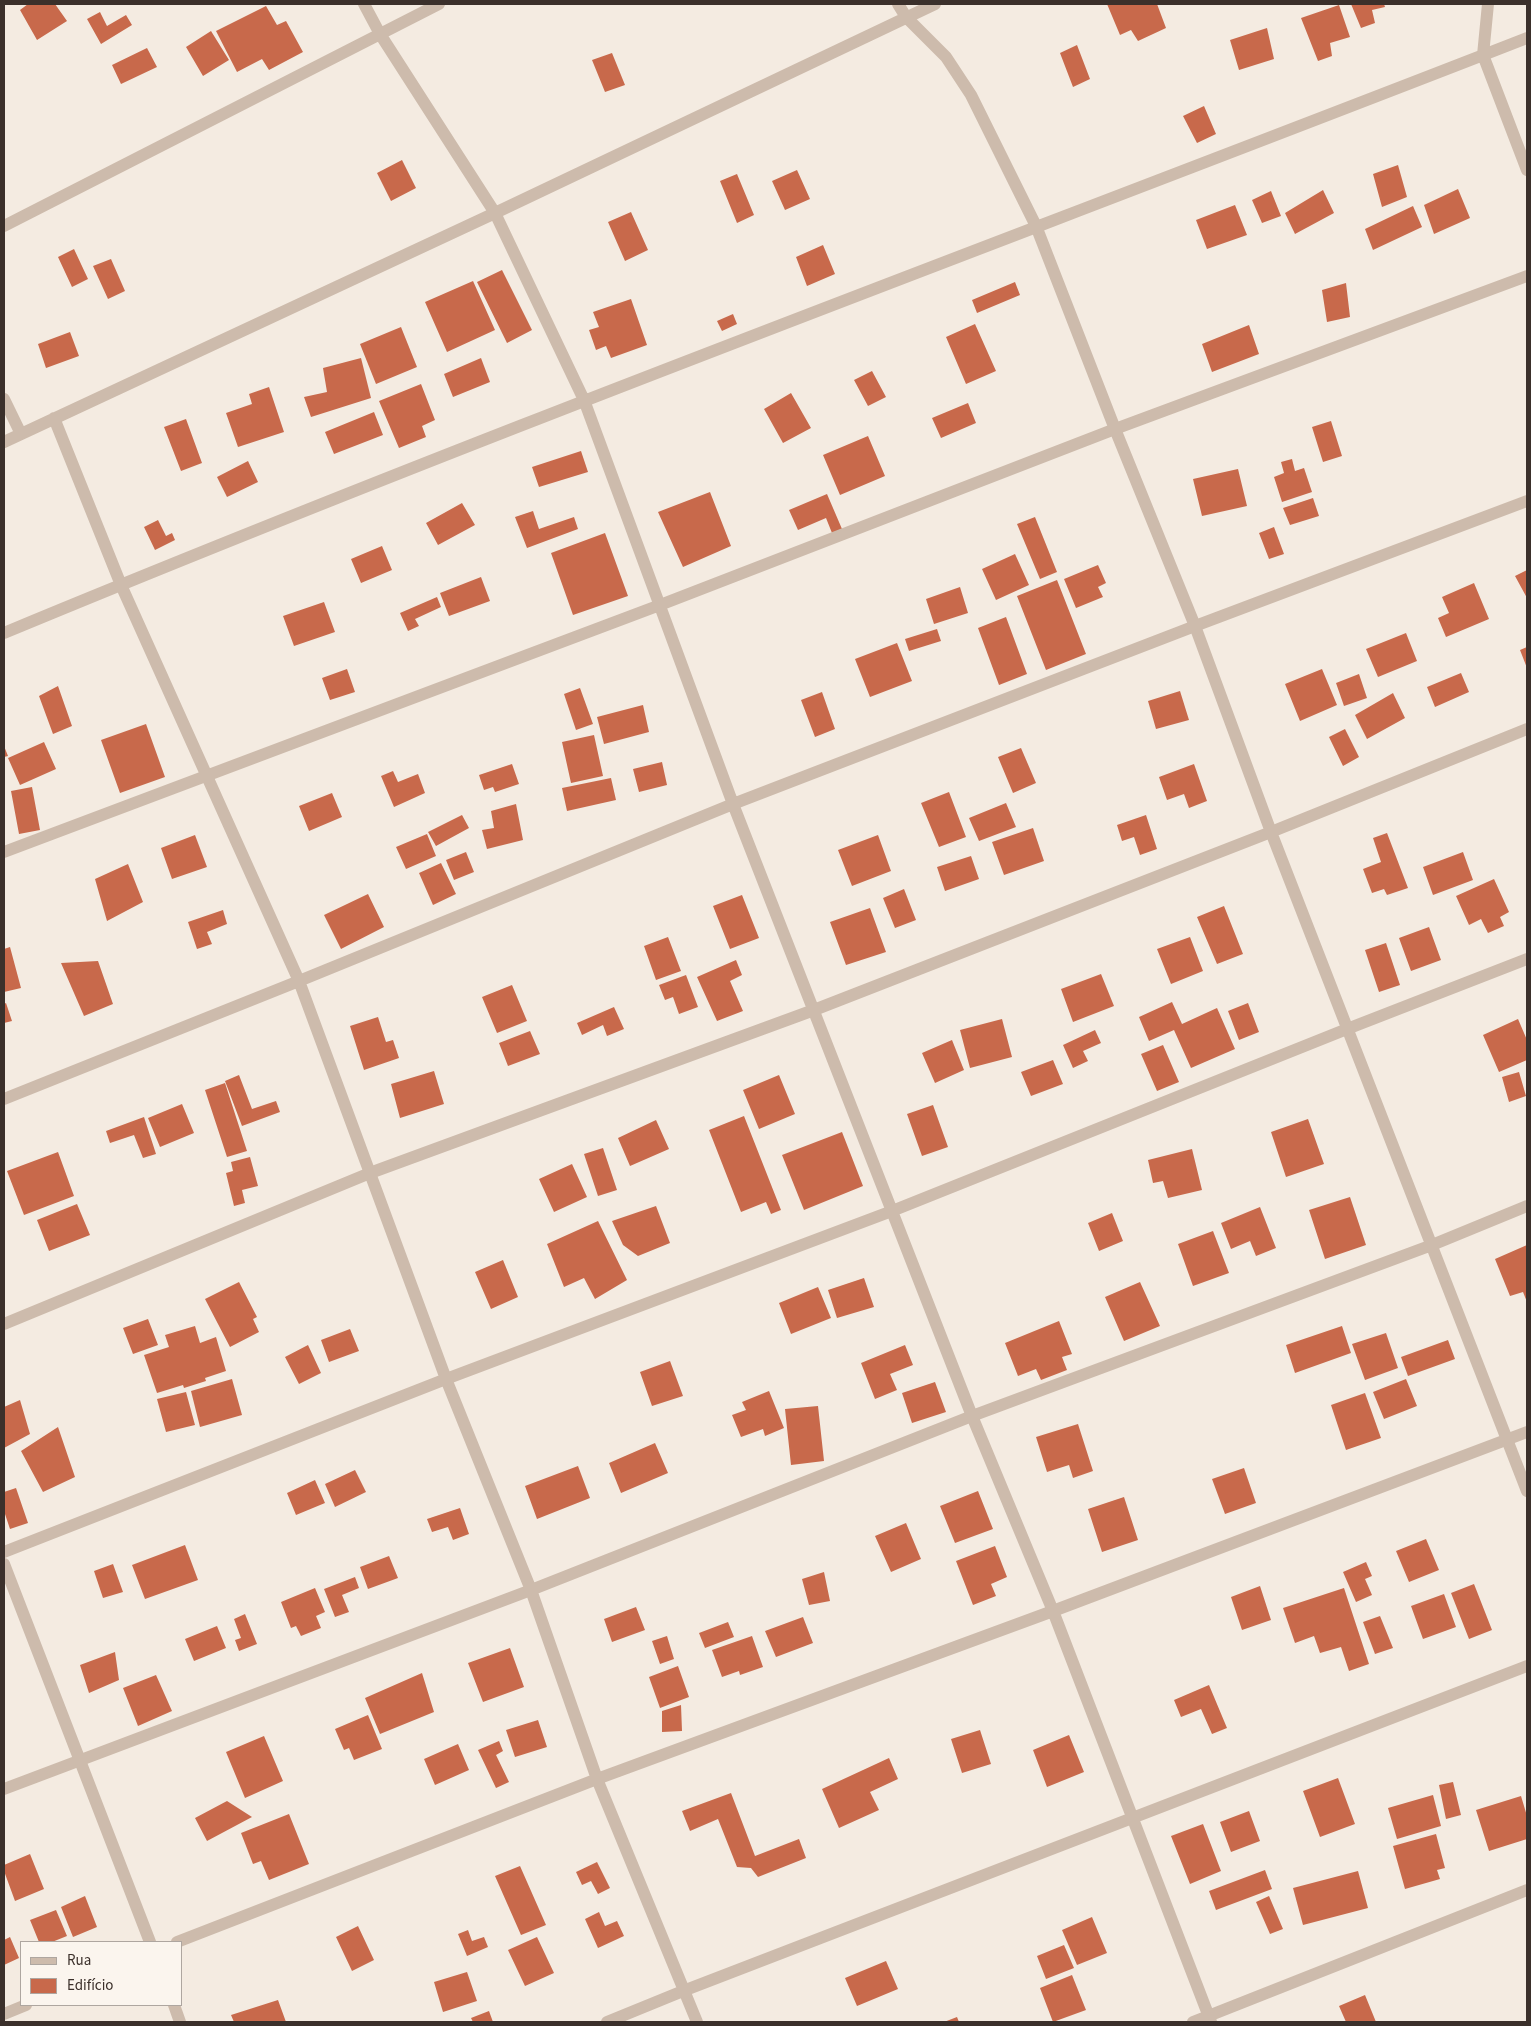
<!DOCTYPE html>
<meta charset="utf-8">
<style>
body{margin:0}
#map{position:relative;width:1531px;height:2026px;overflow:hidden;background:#f4ebe1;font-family:"Source Sans 3",sans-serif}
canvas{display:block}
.frame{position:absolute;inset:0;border:5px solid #3b302b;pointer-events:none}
.legend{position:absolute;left:20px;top:1941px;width:162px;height:65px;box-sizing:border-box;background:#fbf5ee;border:1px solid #aea6a0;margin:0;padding:6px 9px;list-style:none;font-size:15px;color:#3b302b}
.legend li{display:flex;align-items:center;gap:10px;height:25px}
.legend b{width:25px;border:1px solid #aea6a0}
</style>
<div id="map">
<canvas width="1531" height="2026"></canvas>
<div class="frame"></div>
<ul class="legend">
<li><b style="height:6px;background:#cdbbac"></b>Rua</li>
<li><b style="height:14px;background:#c8694b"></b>Edifício</li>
</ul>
</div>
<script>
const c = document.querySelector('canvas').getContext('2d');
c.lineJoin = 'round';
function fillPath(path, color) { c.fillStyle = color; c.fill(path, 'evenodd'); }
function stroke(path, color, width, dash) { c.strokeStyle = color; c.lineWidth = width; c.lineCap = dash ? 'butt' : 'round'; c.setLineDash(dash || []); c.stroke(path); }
fillPath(new Path2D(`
 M28,4H55L67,21L37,40L20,10Z
 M1107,4H1157L1166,28L1138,41L1131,30L1120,35Z
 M1351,4H1384L1385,7L1372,10L1375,23L1361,28Z
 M1339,5L1350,37L1330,43L1332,56L1318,61L1301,18Z
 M266,6L277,25L286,21L303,52L269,70L262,59L237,72L216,31Z
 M100,12L107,26L126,15L132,25L101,44L87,19Z
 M1267,28L1274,59L1239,70L1230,40Z
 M211,31L229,60L203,76L186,47Z
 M1077,45L1090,79L1073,87L1060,53Z
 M147,48L157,67L121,84L112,65Z
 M612,53L625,85L605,92L592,60Z
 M1204,106L1216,134L1197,143L1183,116Z
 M402,160L416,188L391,201L377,173Z
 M1398,165L1407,197L1382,207L1373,174Z
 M797,170L810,199L785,210L772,181Z
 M737,174L754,215L737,223L720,181Z
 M1458,189L1470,218L1434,234L1424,205Z
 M1323,190L1334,213L1295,234L1285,213Z
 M1271,191L1281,216L1262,223L1252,200Z
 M1235,205L1247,235L1207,249L1196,220Z
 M1413,206L1422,227L1373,250L1365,229Z
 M631,212L648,250L625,261L608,222Z
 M823,245L835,274L807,286L796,257Z
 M74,249L88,279L72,287L58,257Z
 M111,259L125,291L108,299L93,266Z
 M502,270L532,330L507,343L477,282Z
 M473,281L495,330L447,352L425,302Z
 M1015,282L1020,295L977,313L972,300Z
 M1346,283L1350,317L1327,322L1322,290Z
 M631,299L647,345L611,358L606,346L596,350L589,330L599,327L593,312Z
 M733,314L737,324L722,331L717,321Z
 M975,324L996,371L966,384L946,337Z
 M1249,325L1259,354L1212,372L1202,344Z
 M401,327L417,367L376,384L360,344Z
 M70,332L79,356L46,368L38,344Z
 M361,358L371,398L311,417L304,397L327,392L323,368Z
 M481,358L490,382L453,397L444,374Z
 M872,371L886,397L868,406L854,380Z
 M421,384L435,420L422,426L426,437L399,448L379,401Z
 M269,387L284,432L238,447L226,413L252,404L249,394Z
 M791,393L811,428L783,443L764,409Z
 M968,403L976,423L941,438L932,418Z
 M374,412L383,435L334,454L325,432Z
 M186,419L202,463L181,471L164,427Z
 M1331,421L1342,456L1323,462L1312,427Z
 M868,436L885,476L840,495L823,455Z
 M581,451L588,472L539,487L532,467Z
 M1292,459L1295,471L1304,468L1312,492L1282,502L1274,477L1284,473L1281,462Z
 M248,461L258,482L227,497L217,477Z
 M1238,469L1247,506L1202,516L1193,479Z
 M710,492L731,546L683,567L658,512Z
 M827,494L842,529L832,533L826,518L798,530L789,510Z
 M1313,498L1319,516L1290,525L1283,508Z
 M462,503L475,525L438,545L426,523Z
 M533,511L539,529L574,517L578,529L527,548L515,517Z
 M1035,517L1057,572L1040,579L1017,524Z
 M158,520L166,536L172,533L175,540L155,550L144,527Z
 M1274,527L1284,554L1269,559L1259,533Z
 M605,533L628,596L573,615L551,553Z
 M382,546L392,570L361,583L351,559Z
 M1015,554L1029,585L996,600L982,569Z
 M1098,565L1106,583L1098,587L1103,597L1076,608L1064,579Z
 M1527,570V598L1515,576Z
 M481,577L490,601L449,616L440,593Z
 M1057,580L1086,654L1046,670L1017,596Z
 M1474,583L1489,619L1446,637L1438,618L1449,613L1442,597Z
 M960,587L968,613L934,624L926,599Z
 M437,597L441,607L415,619L419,626L408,631L400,613Z
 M324,602L335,632L294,646L283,616Z
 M1006,617L1027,674L999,685L978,628Z
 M937,629L941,641L909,651L905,639Z
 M1406,633L1417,661L1378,677L1366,649Z
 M897,643L912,681L870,697L855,659Z
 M1527,647V668L1520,650Z
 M347,669L355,692L330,700L322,678Z
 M1322,669L1337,705L1300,721L1285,684Z
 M1461,673L1469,692L1435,707L1427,687Z
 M1359,674L1367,698L1344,706L1336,683Z
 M58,686L72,726L53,734L39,696Z
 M580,688L593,724L576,730L564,694Z
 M1180,691L1189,720L1156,729L1148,701Z
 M822,692L835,729L815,737L801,700Z
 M1393,693L1405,718L1367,739L1355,715Z
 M643,705L649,732L604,744L597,717Z
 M146,724L165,777L120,793L101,740Z
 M1345,729L1359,757L1343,766L1329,737Z
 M594,735L603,776L571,783L562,742Z
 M44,742L56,769L20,785L8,758Z
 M4,746L8,756L4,757Z
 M1021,748L1036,783L1013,793L998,757Z
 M662,762L667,785L639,792L633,769Z
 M512,764L519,784L495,792L493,787L484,790L479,775Z
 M1194,764L1207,801L1189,808L1184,794L1167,800L1159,777Z
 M393,771L398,782L418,774L425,793L394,807L381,776Z
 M611,778L616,800L567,811L562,788Z
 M32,787L40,830L19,834L11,791Z
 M949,792L966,837L939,847L921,803Z
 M332,793L342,817L309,831L299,806Z
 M1006,803L1016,827L979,841L969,818Z
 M516,804L523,840L487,849L482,830L494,828L491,811Z
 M462,815L469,828L436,846L428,832Z
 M1146,815L1157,849L1140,855L1134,837L1122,841L1117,825Z
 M1033,828L1044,861L1004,875L992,842Z
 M1387,833L1408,888L1387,895L1384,889L1372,893L1363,869L1381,862L1373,838Z
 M427,834L436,856L406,869L396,847Z
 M195,835L207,867L172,879L161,848Z
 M878,835L891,871L852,886L838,850Z
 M466,852L474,872L454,880L446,860Z
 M1463,852L1473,880L1433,895L1423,867Z
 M971,856L979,879L945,891L937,867Z
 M441,863L456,894L433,905L419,873Z
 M128,864L143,902L107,921L95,879Z
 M1494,879L1509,912L1500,917L1504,926L1488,933L1481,919L1469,925L1456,896Z
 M904,889L916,920L895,928L883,898Z
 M368,894L384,927L341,949L324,915Z
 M742,895L759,938L730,949L713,906Z
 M1224,906L1243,954L1217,964L1197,917Z
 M870,908L886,952L846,965L830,922Z
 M223,910L227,924L207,932L212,944L197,949L188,922Z
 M1429,927L1441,960L1411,971L1399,938Z
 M668,937L681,971L656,980L644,946Z
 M1190,937L1203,971L1171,984L1157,949Z
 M1386,943L1400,985L1379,992L1365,950Z
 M10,947L21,988L4,992V949Z
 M736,960L742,975L730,981L743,1011L717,1021L697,977Z
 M98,961L113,1004L84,1016L61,963Z
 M1101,974L1114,1006L1073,1022L1061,989Z
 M686,975L698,1007L679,1014L673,997L665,1000L659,985Z
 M512,985L527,1021L497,1033L482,997Z
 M1172,1002L1182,1024L1217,1008L1235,1049L1191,1068L1174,1030L1149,1041L1139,1017Z
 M6,1003L12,1021L4,1023V1004Z
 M1248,1003L1259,1032L1239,1040L1228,1011Z
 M614,1007L624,1029L607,1036L603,1025L582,1035L577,1023Z
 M378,1017L386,1042L393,1040L399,1058L364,1070L350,1026Z
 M1002,1019L1012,1057L970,1068L960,1030Z
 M1518,1019L1527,1040V1060L1499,1072L1483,1035Z
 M1095,1030L1101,1043L1083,1051L1088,1061L1073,1068L1063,1045Z
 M530,1031L540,1054L508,1066L499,1043Z
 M952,1040L964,1070L935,1083L922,1053Z
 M1163,1045L1179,1082L1157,1091L1141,1054Z
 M1053,1060L1063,1084L1031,1096L1021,1072Z
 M434,1071L444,1104L400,1118L391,1084Z
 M1519,1072L1526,1096L1509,1102L1502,1077Z
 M239,1075L252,1109L276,1101L280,1112L242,1126L225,1081Z
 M779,1075L795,1114L759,1129L743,1090Z
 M225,1083L247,1151L227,1157L205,1090Z
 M182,1104L194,1133L160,1147L148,1118Z
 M933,1105L948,1147L922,1156L907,1114Z
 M744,1116L781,1210L771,1214L766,1202L741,1212L709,1130Z
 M144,1117L156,1154L143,1158L134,1135L110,1143L106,1131Z
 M1308,1119L1324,1164L1286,1177L1271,1132Z
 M656,1120L669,1149L630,1166L618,1138Z
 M842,1132L863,1186L804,1210L782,1155Z
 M603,1148L617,1190L598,1196L584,1154Z
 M1192,1149L1202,1190L1168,1198L1163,1181L1153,1183L1148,1160Z
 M58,1152L74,1196L24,1215L7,1171Z
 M250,1157L258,1186L242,1190L245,1203L234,1206L226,1173L233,1171L231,1162Z
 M572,1164L587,1197L554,1212L539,1179Z
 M1350,1197L1366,1245L1325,1259L1309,1210Z
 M77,1204L90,1235L49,1251L37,1220Z
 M656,1206L670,1243L638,1256L623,1245L612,1221Z
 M1260,1207L1276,1248L1256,1256L1250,1241L1231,1249L1221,1223Z
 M1112,1213L1123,1241L1099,1251L1088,1223Z
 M598,1221L627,1280L595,1299L584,1278L564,1287L547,1244Z
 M1213,1231L1229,1273L1193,1286L1178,1244Z
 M1527,1245V1302L1523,1292L1510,1296L1495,1259Z
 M503,1260L518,1297L491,1309L475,1272Z
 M864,1278L874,1307L837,1318L828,1290Z
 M239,1282L257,1317L253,1319L259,1332L230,1347L205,1299Z
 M1140,1282L1160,1326L1124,1341L1105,1297Z
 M818,1287L831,1318L791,1334L779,1303Z
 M148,1319L158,1345L133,1354L123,1328Z
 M1059,1321L1072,1354L1062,1357L1067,1370L1041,1380L1036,1369L1018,1376L1005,1343Z
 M195,1326L200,1343L216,1337L226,1371L205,1378L206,1381L184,1388L183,1385L157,1393L144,1355L169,1347L165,1335Z
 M1342,1326L1351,1353L1295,1373L1286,1345Z
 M350,1329L359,1351L329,1362L321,1340Z
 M1386,1333L1398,1368L1365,1380L1352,1344Z
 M1448,1340L1455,1359L1408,1376L1401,1357Z
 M308,1345L321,1373L299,1384L285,1357Z
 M905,1345L913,1365L890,1374L897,1390L875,1399L861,1363Z
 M670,1361L683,1396L652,1406L640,1372Z
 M232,1379L242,1415L200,1427L191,1391Z
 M1406,1379L1417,1406L1384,1419L1373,1392Z
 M935,1382L946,1412L912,1423L902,1393Z
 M769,1391L784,1428L765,1436L763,1429L741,1437L732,1415L746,1410L742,1402Z
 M186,1392L195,1425L166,1432L157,1399Z
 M1365,1393L1381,1438L1346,1450L1331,1405Z
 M20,1400L30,1434L4,1448V1407Z
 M818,1406L824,1461L791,1465L785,1409Z
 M1078,1424L1093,1471L1073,1478L1069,1465L1047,1472L1036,1437Z
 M58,1427L75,1477L43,1492L21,1451Z
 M655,1443L668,1473L621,1493L609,1463Z
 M578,1466L590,1498L537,1519L525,1486Z
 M1244,1468L1256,1503L1225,1514L1212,1479Z
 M355,1470L366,1492L335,1507L325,1484Z
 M315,1480L325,1503L296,1515L287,1493Z
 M16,1488L28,1523L10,1529L4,1511V1492Z
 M978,1491L993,1529L955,1543L940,1506Z
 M1124,1497L1138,1540L1102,1552L1088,1509Z
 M460,1508L469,1534L453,1540L448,1527L432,1532L427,1519Z
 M906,1523L921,1559L891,1572L875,1536Z
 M1426,1539L1439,1570L1409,1582L1396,1551Z
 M185,1545L198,1580L145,1599L132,1565Z
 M995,1546L1007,1577L991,1584L996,1596L973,1605L956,1561Z
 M389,1556L398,1578L368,1589L360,1567Z
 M1366,1562L1372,1576L1365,1579L1372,1595L1356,1602L1343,1572Z
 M113,1564L123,1592L103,1598L94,1571Z
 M824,1572L830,1601L809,1605L802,1579Z
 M355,1577L359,1588L342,1595L349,1612L335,1617L324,1589Z
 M1474,1584L1492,1630L1469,1639L1451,1593Z
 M1260,1586L1271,1620L1242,1630L1231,1597Z
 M315,1588L325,1612L316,1616L321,1628L301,1636L296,1626L291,1628L281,1602Z
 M1344,1588L1369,1664L1349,1671L1341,1647L1320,1653L1314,1636L1295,1643L1283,1608Z
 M1444,1594L1456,1627L1423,1639L1411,1606Z
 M636,1607L645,1630L612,1642L604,1619Z
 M245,1614L257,1644L239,1651L235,1640L241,1638L234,1619Z
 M1380,1616L1393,1648L1375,1654L1363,1622Z
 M803,1617L813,1643L776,1657L765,1631Z
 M728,1622L734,1637L705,1648L699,1633Z
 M217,1626L226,1648L194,1661L185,1639Z
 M667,1636L674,1659L660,1664L652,1641Z
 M752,1636L763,1667L740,1675L739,1671L722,1677L712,1650Z
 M510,1648L524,1687L483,1702L468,1663Z
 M115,1652L119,1680L89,1693L80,1665Z
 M678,1666L689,1697L660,1708L649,1677Z
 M422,1673L434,1712L380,1734L365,1698Z
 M156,1675L172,1711L138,1726L123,1688Z
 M1209,1685L1227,1728L1212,1734L1201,1709L1181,1717L1174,1700Z
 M681,1705L682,1731L662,1732V1711Z
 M368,1715L382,1749L354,1760L349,1748L344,1750L335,1729Z
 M538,1720L547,1747L515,1757L506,1730Z
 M980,1730L991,1764L962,1773L951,1739Z
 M1069,1735L1084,1772L1047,1787L1033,1750Z
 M264,1736L283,1781L245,1798L226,1752Z
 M499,1741L503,1751L496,1755L509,1782L496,1788L478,1750Z
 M458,1744L469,1770L435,1785L424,1759Z
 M889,1758L898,1779L870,1792L879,1810L839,1828L822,1789Z
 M1338,1778L1355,1824L1320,1837L1303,1791Z
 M1453,1782L1461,1815L1446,1819L1439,1785Z
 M731,1793L755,1856L799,1839L806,1858L758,1877L751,1868L737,1867L718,1819L690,1831L682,1811Z
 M1433,1795L1441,1826L1397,1839L1388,1808Z
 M1521,1796L1527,1816V1839L1489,1851L1476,1810Z
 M227,1801L252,1817L207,1841L195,1818Z
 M1249,1811L1260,1841L1231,1852L1220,1822Z
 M289,1814L309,1864L269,1880L261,1861L253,1864L241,1833Z
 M1203,1824L1221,1871L1190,1884L1171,1836Z
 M1436,1834L1445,1868L1437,1870L1440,1879L1405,1889L1393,1846Z
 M30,1854L44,1889L15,1901L4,1871V1865Z
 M597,1862L610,1888L598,1894L591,1881L582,1885L576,1872Z
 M520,1866L546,1925L521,1935L495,1876Z
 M1265,1870L1272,1889L1216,1910L1209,1891Z
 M1358,1871L1368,1908L1303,1925L1293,1888Z
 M85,1896L97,1927L73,1937L61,1907Z
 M1269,1896L1283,1929L1270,1934L1256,1902Z
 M56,1910L67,1936L52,1942H39L30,1920Z
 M599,1912L605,1926L617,1921L624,1936L598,1948L585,1919Z
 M1092,1917L1107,1953L1077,1965L1062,1930Z
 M358,1926L374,1960L352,1971L336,1937Z
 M468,1930L472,1941L484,1937L488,1947L467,1956L458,1934Z
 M10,1937L19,1958L4,1965V1940Z
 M537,1937L554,1973L525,1986L508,1950Z
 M1064,1945L1074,1968L1046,1979L1037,1956Z
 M886,1961L898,1989L857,2006L845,1978Z
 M467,1972L477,2001L443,2012L434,1982Z
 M1072,1975L1086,2010L1053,2022L1040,1988Z
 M1365,1995L1376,2022H1346L1339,2006Z
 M278,2000L286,2022H234L231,2015Z
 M489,2011L493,2022H473L471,2018Z
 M957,2017L959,2022H944Z`), '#c8694b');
stroke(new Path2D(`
 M364,4L380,34L495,213L584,400L733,804L972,1416L1053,1611L1211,2022
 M898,4L906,17L946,57L971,95L1036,226L1115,429L1195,626L1271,832L1527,1491
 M1488,4L1483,55L1527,170
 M4,226L439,4
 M4,399L21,434
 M54,418L121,585L299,981L446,1379L531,1590L597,1779L697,2022
 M4,442L495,213L935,4
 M4,633C508,424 1019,236 1527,38
 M4,852L660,605L1115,429L1527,276
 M4,1099L299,981L733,804L1195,626L1527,501
 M4,1324L370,1173L814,1010L1271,832L1527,729
 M4,1552L446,1379L892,1211L1347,1029L1527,959
 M4,1564L150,1942
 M4,1789L531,1590L972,1416L1432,1245L1527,1206
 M177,1942L597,1779L1053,1611L1527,1432
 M174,2005L180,2022
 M4,2014L26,2005
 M607,2022L683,1991L1527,1666
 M1193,2022L1527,1890`), '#cdbbac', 12);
</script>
